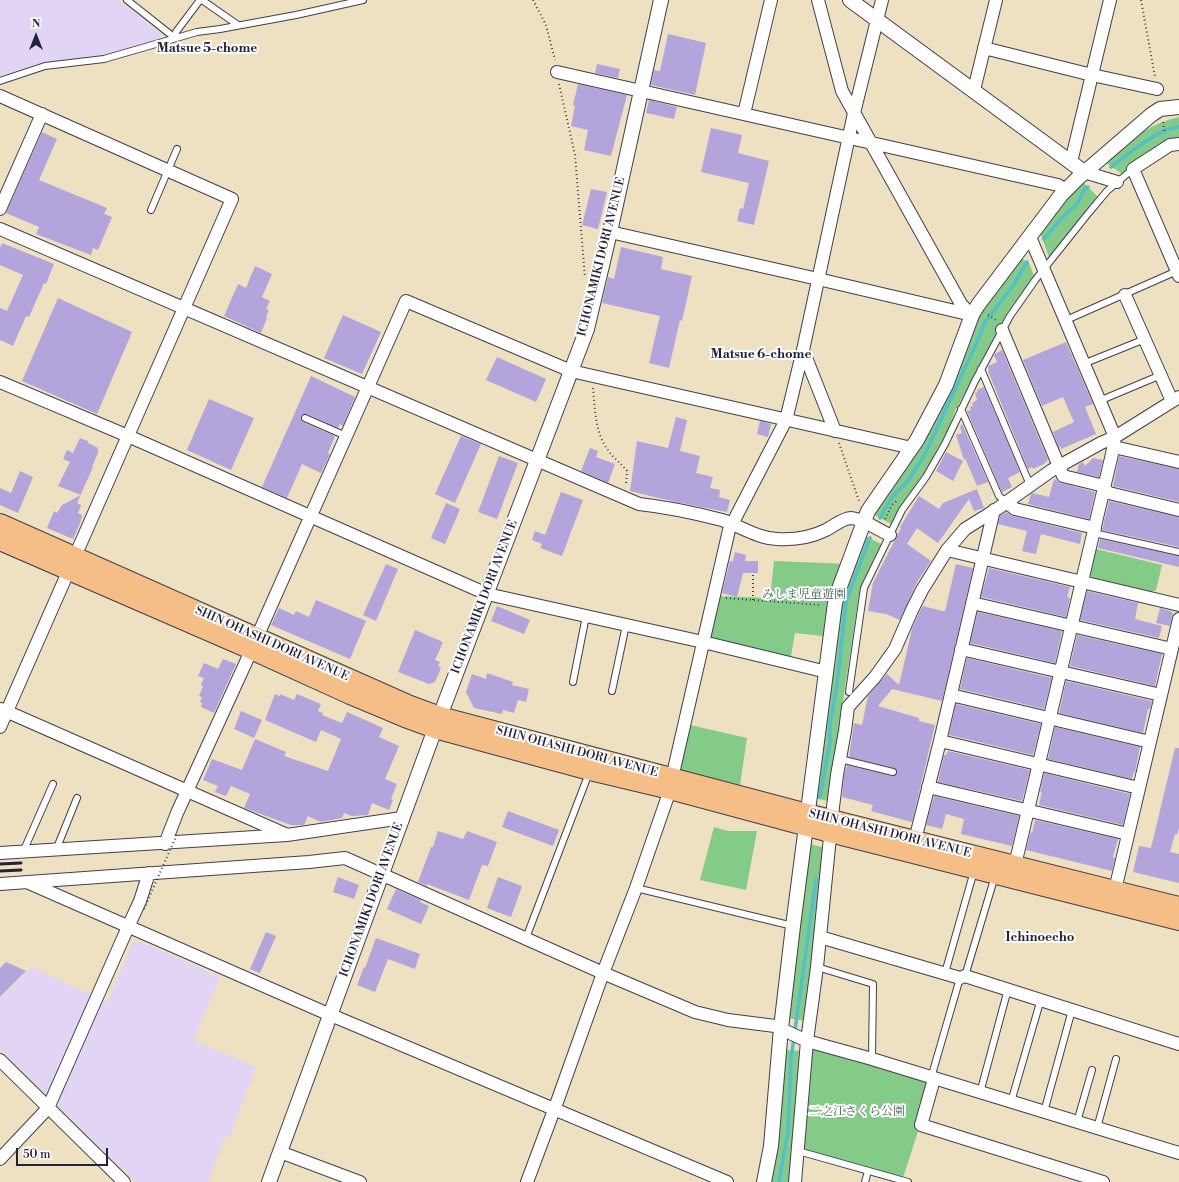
<!DOCTYPE html>
<meta charset="utf-8">
<style>
body{margin:0}
#map{position:relative;width:1179px;height:1182px;overflow:hidden;background:#eee1c1;font-family:"Libre Bodoni",serif}
canvas{display:block}
.north{position:absolute;left:16px;top:16px;width:40px;height:40px;-webkit-text-stroke:3px #fff;paint-order:stroke;rotate:0deg;font-size:11px;font-weight:700;line-height:16px;text-align:center;color:#22223b}
.north::after{content:'';display:block;margin:auto;width:14px;height:18px;background:#22223b;clip-path:polygon(50% 0,100% 100%,50% 72%,0 100%)}
.scale{position:absolute;left:16px;top:1148px;width:92px;height:18px;box-sizing:border-box;border:2px solid #22223b;border-top:0;padding-left:5px;font-size:12px;line-height:14px;white-space:nowrap;color:#22223b;-webkit-text-stroke:3px #fff;paint-order:stroke}
</style>
<div id="map">
<canvas width="1179" height="1182"></canvas>
<div class="north">N</div>
<div class="scale">50 m</div>
</div>
<script>
const c = document.querySelector('canvas').getContext('2d');
c.lineJoin = 'round';
function fillPath(path, color) { c.fillStyle = color; c.fill(path, 'evenodd'); }
function stroke(path, color, width, dash) { c.strokeStyle = color; c.lineWidth = width; c.lineCap = dash ? 'butt' : 'round'; c.setLineDash(dash || []); c.stroke(path); }
function drawText(font, color, halo, rows, align = 'center') {
  c.font = font + ' "Libre Bodoni","Noto Serif JP",serif'; c.lineWidth = 4; c.setLineDash([]); c.textBaseline = 'middle'; c.strokeStyle = halo; c.fillStyle = color; for (const [text, x, y, turn = 0] of rows) {
    c.save(); c.translate(x, y); c.rotate((+turn || 0) * Math.PI / 180); c.textAlign = isNaN(turn) ? turn : align; if (halo) c.strokeText(text, 0, 0); c.fillText(text, 0, 0); c.restore();
  }
}
fillPath(new Path2D(`
 M0,0H118L162,34L160,39L104,55L36,64L0,76Z
 M140,941L220,977L194,1039L196,1042L256,1067L229,1138L225,1136L208,1182H136L0,1049V999L31,967L107,1002L133,942Z`), '#e1d4f4');
fillPath(new Path2D(`
 M1179,117V138L1163,142L1122,174C1115,169 1112,168 1105,161C1129,141 1148,124 1179,117Z
 M1082,181L1098,197L1049,257L1040,233L1059,207Z
 M1021,258L1029,263L1034,276L1007,313L957,408H956L949,428L928,467L899,509L891,524L873,514L970,337L983,308Z
 M864,535L881,544L860,588L828,801L814,798L840,603Z
 M1096,549L1162,565L1156,590L1152,592L1093,579L1090,574Z
 M774,561L848,564L831,637L795,633L790,662L705,640L716,596L770,598Z
 M686,724L747,738L740,785L677,770Z
 M714,827L728,831H757L746,890L700,880Z
 M810,844L825,848L805,1021L788,1018Z
 M810,1043L934,1082L902,1181L799,1151Z
 M785,1050L802,1051L790,1182H769Z`), '#83cb87');
stroke(new Path2D(`
 M1111,167C1127,155 1160,127 1179,127
 M1044,239L1060,220L1077,204L1084,190L1088,187
 M880,518L892,497L908,481L925,454L977,342L985,322L1013,286L1027,262
 M820,797L830,742V723L837,685L846,601L870,538
 M779,1182L788,1131L791,1059L816,879`), '#52bfcb', 3.5);
fillPath(new Path2D(`
 M668,34L706,43L695,95L651,85L654,70L660,71Z
 M597,64L620,69L618,78L595,73Z
 M578,84L627,95L611,156L584,150L588,130L571,126L575,106L573,105Z
 M649,100L677,107L674,119L646,113Z
 M711,128L742,135L738,153L769,161L754,225L737,221L740,208L743,209L749,183L701,172Z
 M42,132L57,139L39,180L107,208L104,214L112,217L98,250L93,248L91,255L36,234L39,227L6,213Z
 M591,189L607,192L598,229L582,225Z
 M2,243L54,264L46,284L44,283L29,317L26,316L13,346L0,340V308L7,311L23,275L0,265V248Z
 M621,247L663,257L661,269L692,276L682,321L680,320L669,368L649,363L660,316L602,303L608,277L614,279Z
 M255,266L272,274L262,297L270,301L266,309L269,310L266,317L267,318L261,333L224,316L238,284L246,288Z
 M58,298L132,332L97,414L22,381Z
 M343,315L381,332L362,374L324,358Z
 M1066,342L1093,404L1085,407L1096,434L1061,449V446L1059,448L1053,432L1074,422L1063,397L1042,406L1023,360Z
 M1002,350L1048,460L1044,464L1033,469L1032,467L1028,469L988,371H989L988,366L997,362L994,355L995,354Z
 M497,357L546,379L536,402L486,380Z
 M311,376L355,397L343,426L340,424L338,428L307,414H304L301,416V419L303,422L335,436L328,453L330,454L321,473L302,464L287,498L262,487Z
 M984,387L1020,472L1008,478L1012,487L1002,492L967,411L971,410L970,407L973,406L972,403L977,400L975,393L978,392L977,390Z
 M209,399L254,418L231,470L187,450Z
 M676,417L687,420L680,451L700,456L696,473L713,477L710,488L720,490L719,497L730,500L727,512L671,501L630,491L637,441L668,448Z
 M760,421L771,424L768,437L757,434Z
 M962,424L988,482L977,486L965,458L964,460L956,435L962,433L960,427Z
 M461,436L481,444L455,503L435,494Z
 M80,438L88,441V443L98,448V453L92,467H93L77,503L81,505L78,513L82,515L81,521L73,539L47,528L54,511L57,513L62,505L81,495L58,486L70,462L63,459L67,450L73,453Z
 M590,448L598,451L596,457L615,464L608,483L581,471Z
 M946,452L963,461L953,481L936,471Z
 M499,456L518,463L497,519L478,512Z
 M1119,456L1179,469V502L1113,486Z
 M1093,458L1103,460L1099,477L1077,472L1079,464L1083,462L1085,466Z
 M20,471L33,477L18,513L0,505V488L11,493Z
 M1054,479L1061,483L1095,492L1089,519L1028,504L1031,494L1032,493L1049,497Z
 M977,489L984,508L974,511L969,499L938,543L917,528L907,544L931,561L917,582L900,620L886,614L868,611L873,583L901,528L900,527L919,496L939,509L943,503Z
 M561,492L583,500L562,556L540,548L542,544L532,540L535,531L545,535Z
 M1109,501L1179,517V547L1102,530Z
 M446,503L460,509L445,544L431,538Z
 M1006,512L1013,516L1082,533L1080,544L1041,534L1036,554L1022,551L1027,531L998,524L1000,516Z
 M1100,539L1179,556V567L1098,548Z
 M735,552L746,555L745,561H758V573H743L737,597L722,593L730,561H733Z
 M386,564L398,569L376,621L363,615Z
 M956,564L973,568L942,701L892,689L878,706L919,718V721L935,725L912,822L871,811L873,805L842,797L844,776L847,765L892,776H895L897,773V770L894,768L849,757L854,723L862,725L868,696L887,674L899,685L912,629L919,613L923,606L942,611H945Z
 M989,568L1070,587L1067,597L1070,598L1066,617L981,597Z
 M1087,591L1138,603L1135,619L1162,626L1159,638L1080,620Z
 M316,600L366,621L350,659L271,625L279,608L294,615L296,611L309,617Z
 M497,606L530,620L524,634L491,621Z
 M1160,608L1170,611L1173,613L1170,626L1156,623Z
 M978,612L1062,631L1055,663L970,643Z
 M415,630L443,642L435,660L440,662L438,666L441,668L435,682L429,684L398,672Z
 M1077,635L1162,654L1155,686L1070,666Z
 M967,658L1052,678L1044,709L960,689Z
 M223,659L236,664L214,713L201,707L202,703L200,702L202,697L199,696L203,686L201,685L204,678L198,676L204,663L218,669Z
 M487,673L513,682L512,685L529,689L526,702L518,700L514,713L503,710L502,714L474,708L466,692L472,674L486,679Z
 M1066,681L1152,701L1150,709H1148L1143,733L1059,713Z
 M275,694L280,696V694L294,700L297,694L321,704L318,711L323,713L322,715L342,723L347,712L383,728L379,737L399,746L385,779L397,784L391,799L393,800L389,810L372,803L368,815L352,816L344,813L342,818L321,822L308,816L304,825H291L244,808L250,794L231,786L226,796L215,792L218,786L203,780L212,759L242,770L255,739L286,752L284,756L328,771L341,739L321,730L316,742L265,720Z
 M956,704L1041,724L1033,755L949,735Z
 M241,711L262,720L254,738L234,729Z
 M1055,727L1140,747L1135,772H1134L1132,779L1048,759Z
 M1175,748H1179V828L1177,835L1175,834L1170,852L1179,854V883L1133,872L1139,846L1151,848Z
 M948,751L1030,770L1022,801L938,782L944,755H946Z
 M1044,773L1130,794L1123,825L1039,805L1042,791L1040,793Z
 M934,796L1019,816L1012,846L961,834L964,819L946,814L942,829L926,825Z
 M508,811L559,830L553,846L502,827Z
 M1035,820L1118,839L1113,857L1115,858L1112,871L1026,850L1031,831L1032,834Z
 M438,831L463,839L467,831L497,842L488,866L482,865L469,900L427,884V886L418,882L431,847H433Z
 M338,877L359,885L354,899L333,892Z
 M498,877L522,886L511,917L487,908Z
 M396,889L421,900L420,902L429,906L421,924L387,909Z
 M266,932L276,936L260,973L250,969Z
 M376,938L420,954L415,969L388,959L375,992L357,985L364,967L365,968Z
 M6,962L26,971L0,997V968Z`), '#b3a4dc');
const service = new Path2D(`
 M127,0L175,38
 M202,0L238,25
 M175,38L176,32L200,0
 M0,81L45,66L104,59L197,32L220,29L296,15L363,0
 M151,210L177,149
 M1064,321L1177,271
 M1083,364L1145,339
 M981,369L1030,485
 M1099,401L1161,375
 M961,409L999,496L1006,502
 M305,418L346,436
 M1094,533L1179,552
 M573,682L586,616
 M612,691L626,625
 M849,692L864,588L902,510L926,477L945,444L975,381L1010,316L1036,279L1087,215L1107,191L1133,169
 M840,759L893,772
 M56,850L77,798
 M23,852L53,784
 M636,888L793,926
 M526,938L589,773
 M817,967L873,984L872,1059
 M945,973L974,871
 M965,976L995,876
 M931,1078L960,978
 M980,1093L1008,989
 M1011,1102L1041,999
 M1044,1112L1072,1010
 M1077,1122L1092,1070
 M1097,1128L1116,1059
 M798,1151L908,1182
 M865,1182L868,1171`);
const minor = new Path2D(`
 M818,0L842,91L961,304L971,315
 M984,48L1092,75L1157,89
 M557,72L1058,185L1066,190
 M974,90L996,0
 M0,96L232,199L0,727
 M744,114L771,0
 M1179,144L1170,145L1133,169L1179,276
 M1071,162L1110,0
 M1084,172L1117,182
 M0,209L42,114
 M0,229L639,504C667,507 695,513 722,520C740,526 757,538 777,539C795,540 810,538 826,530C834,526 843,518 851,518C864,519 878,530 890,535
 M610,232L818,279L972,315
 M1125,295L1172,401
 M1002,330L1063,476L1100,485L1109,493L1179,510
 M803,350L835,431
 M0,382L128,436L487,594L703,642L827,672
 M1114,447L1179,462
 M1006,502L1015,509L1095,528
 M947,550L1179,605
 M972,603L1172,649
 M961,649L1161,695
 M951,695L1150,742
 M1,709L285,834
 M940,741L1139,788
 M672,778L729,530L786,420L803,350L854,113L882,0
 M928,787L1128,834
 M915,840L940,741L994,510
 M165,844L177,813L246,662L406,301L571,371L912,448
 M0,853L287,835L402,818
 M1015,865L1112,454L1115,437L1030,237
 M29,883L319,1010L727,1182
 M0,884L309,862L345,858L603,973L695,1012L728,1020L775,1026L807,1041L872,1059L1179,1153
 M1115,890L1179,619
 M820,937L960,978L965,976L1179,1044
 M0,1060L124,1182
 M934,1079L921,1125L1103,1182
 M280,1152L360,1182
 M0,1159L48,1108L128,927L140,901L149,873
 M527,1182L557,1102L603,973L636,888L670,790
 M795,1182L807,1041L817,967L833,807L837,775L845,731L848,707L875,677L895,649L912,610L922,590L947,550L965,529L997,509L1052,470L1101,443L1115,437L1179,397`);
const tertiary = new Path2D(`
 M850,0L1084,172
 M269,1182L435,729L587,329L610,232L661,0
 M764,1182L771,1146L781,1028L793,926L835,603L839,589L868,511L917,440L946,385L972,315L978,305L1061,195L1078,178L1151,115L1160,109L1179,107`);
const primary = new Path2D(`
 M0,523L410,705L440,716L807,813L1179,906
 M0,541L251,650L350,695L405,718L435,729L590,771L670,790L830,833L1179,921`);
stroke(service, '#413f4f', 8);
stroke(minor, '#413f4f', 14);
stroke(tertiary, '#413f4f', 16);
stroke(primary, '#413f4f', 20);
stroke(new Path2D(`
 M533,0L546,25L555,60
 M1141,0L1155,77
 M559,84L575,155L585,278
 M1163,122L1165,134
 M988,315L996,320
 M593,388C595,408 595,433 608,450C613,458 621,463 627,471L626,485
 M839,443L859,501
 M885,519L892,505L898,500
 M726,598L821,605
 M753,600V574`), '#413f4f', 2, [1, 3]);
stroke(service, '#fff', 6);
stroke(minor, '#fff', 12);
stroke(tertiary, '#fff', 14);
stroke(primary, '#f6be87', 18);
stroke(new Path2D(`
 M0,864L21,863
 M0,871L21,870`), '#22223b', 3);
stroke(new Path2D(`
 M144,909L178,832`), '#413f4f', 2, [1, 3]);
drawText('12px', '#22223b', '#fff', [
 ["ICHONAMIKI DORI AVENUE",602,257,-76],
 ["ICHONAMIKI DORI AVENUE",485,597,-69],
 ["SHIN OHASHI DORI AVENUE",272,644,24],
 ["SHIN OHASHI DORI AVENUE",577,752,15],
 ["SHIN OHASHI DORI AVENUE",890,834,14],
 ["ICHONAMIKI DORI AVENUE",372,900,-70]
]);
drawText('12px', '#445d56', '#fff', [
 ["みしま児童遊園",804,595],
 ["二之江さくら公園",857,1112]
]);
drawText('bold 13px', '#22223b', '#fff', [
 ["Matsue 5-chome",207,49],
 ["Matsue 6-chome",761,355],
 ["Ichinoecho",1040,938]
]);
</script>
